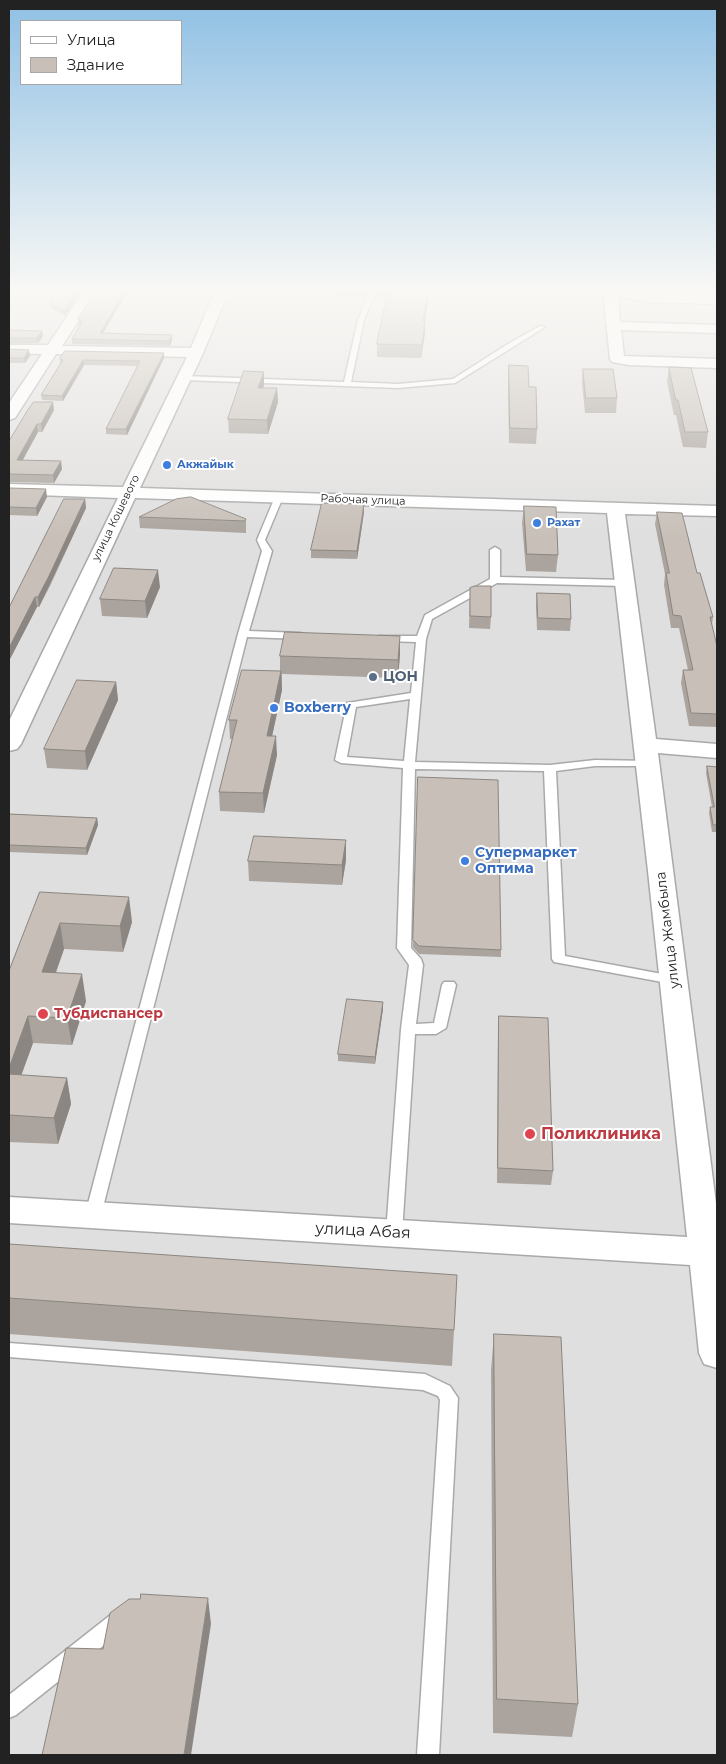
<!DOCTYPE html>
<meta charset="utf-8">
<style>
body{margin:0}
#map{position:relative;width:726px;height:1764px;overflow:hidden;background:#f2efe9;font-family:Montserrat,sans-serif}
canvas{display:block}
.frame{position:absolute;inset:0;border:10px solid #222;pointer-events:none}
.legend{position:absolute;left:20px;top:20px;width:162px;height:65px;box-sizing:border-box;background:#fff;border:1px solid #a7a7a7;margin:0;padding:6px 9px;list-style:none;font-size:15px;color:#222}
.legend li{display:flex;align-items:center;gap:10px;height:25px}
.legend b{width:25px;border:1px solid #a7a7a7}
</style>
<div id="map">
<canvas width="726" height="1764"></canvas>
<div class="frame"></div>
<ul class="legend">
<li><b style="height:6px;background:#fff"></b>Улица</li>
<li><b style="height:14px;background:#c7bfb8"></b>Здание</li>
</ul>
</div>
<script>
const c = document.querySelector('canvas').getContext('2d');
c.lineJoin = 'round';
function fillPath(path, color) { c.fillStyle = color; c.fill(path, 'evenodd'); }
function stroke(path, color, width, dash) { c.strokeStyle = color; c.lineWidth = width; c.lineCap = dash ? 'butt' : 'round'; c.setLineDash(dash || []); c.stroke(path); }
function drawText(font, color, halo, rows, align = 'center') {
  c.font = font + ' Montserrat,sans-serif'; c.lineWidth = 4; c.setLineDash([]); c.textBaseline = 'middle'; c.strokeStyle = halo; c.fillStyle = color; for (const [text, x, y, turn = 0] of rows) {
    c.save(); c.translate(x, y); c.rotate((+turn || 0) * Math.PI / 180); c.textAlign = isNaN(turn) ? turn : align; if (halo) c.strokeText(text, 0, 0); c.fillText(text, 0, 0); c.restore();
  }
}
fillPath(new Path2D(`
 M9,291H717V1755H9Z`), '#e0dfdf');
const service = new Path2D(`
 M370,291H376L364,320L351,382L398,384L453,379L508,344L540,326L545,327L455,383L398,388L184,380L180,378L184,376L344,382L358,320Z
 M279,494L283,497L265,540L272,551L249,631L301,633L306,636L301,639L247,637L101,1215L99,1219L93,1221L87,1219L85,1215L238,634L262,551L257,540L275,497Z
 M495,547L500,550V577L624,580L629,583L624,586L497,583L432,619L426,639L415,762L550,765L595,760L651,761L653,763L647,766H595L556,771L565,956L673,976L678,977L680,980L678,983L673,984L554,962L552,959L544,771L415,769L411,948L421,959L423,965L416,1024L434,1023L442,985L444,982H454L456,985L446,1028L436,1034H415L402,1233L400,1238L394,1239L388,1238L386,1233L401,1029L409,965L397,948L403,768L341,763L335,760L347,703L411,693L416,642L383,641L379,640V636H417L425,615L490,579V550ZM410,699L404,761L347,757L356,707Z
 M9,1343L425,1374L450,1386L458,1398L439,1755H417L440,1400L438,1396L423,1390L9,1357Z
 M120,1610L127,1613L130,1620L127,1627L16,1715L9,1718V1695L113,1613Z`);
const minor = new Path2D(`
 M84,291H98L62,346L191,348L215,291H229L203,353L140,488L717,506V516L625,514L656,739L717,744V758L658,753L717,1211V1368L704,1364L699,1353L690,1265L9,1223V1197L687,1237L648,871L607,513L135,498L21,744L17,749L9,751V721L118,498L9,494V484L123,487L187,357L56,354L15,418L9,420V403L42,354L9,353V345H48Z
 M603,291L717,296V304L648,302L618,296L620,322L717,325V333L621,330L624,356L717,359V368L629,365L612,362L610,359Z`);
stroke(service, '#a9a9a9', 3);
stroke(minor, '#a9a9a9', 3);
fillPath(service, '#fff');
fillPath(minor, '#fff');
fillPath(new Path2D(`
 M82,291L65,316L50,307V302Z
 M96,291H128L103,333L172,335V340L170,346L72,344V339L80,326L78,325V319Z
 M336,291H368L365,298L336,297Z
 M375,291H430L425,321V333L421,358L377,357V344L387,298H375Z
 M9,330L43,336L38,343L9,344Z
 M9,349L30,356L25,363H9Z
 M164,358L127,435L106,434V429L138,366L84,365L63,401L42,400L41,395L60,364V359Z
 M509,365L529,387L537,429L536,444L509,443L508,380Z
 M669,367L708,432L706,448L683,447L676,415H674L667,382Z
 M583,369L617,398L616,413H585L582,383Z
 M264,385L263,388H277L278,402L268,434L229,433L228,419Z
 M54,410L42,432H38L23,460L62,469L54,483L9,482V441Z
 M9,488L47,497L37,516L9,515Z
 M85,499L86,508L50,586L39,607H37L9,661V608Z
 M524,506L558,555L556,572L526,571L522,523Z
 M364,512L357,559L311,558V550Z
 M657,512L697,573L713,617L712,625L717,646V727L689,726L681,683L683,670H688L679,628H671L664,585L665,574L655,524Z
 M139,517L246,519V533L140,528Z
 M160,587L147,618L102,616L100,599Z
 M470,588L491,617L490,629L469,628Z
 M537,593L571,619L570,631L537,630L536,605Z
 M400,654L398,678L282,674V690L272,736L277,755L264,813L220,811L219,792L232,739H230L229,720L280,671V656Z
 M116,682L118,700L87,770L47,768L44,749Z
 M707,766L717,767V832H712L709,813L710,807H712L706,773Z
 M418,777L501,950V957L419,954L413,947Z
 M9,814L97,818L98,825L87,855L9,852Z
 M346,840V860L342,885L249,881L248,861Z
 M40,892L132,922L123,952L64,949L56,973L86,1001L72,1045L33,1043L21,1075L67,1078L71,1104L58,1144L9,1142V971Z
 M383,1002V1009L375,1064L338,1061V1054Z
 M499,1016L553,1171L551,1185L497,1183L498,1030Z
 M9,1244L454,1330L452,1366L9,1334Z
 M494,1334L578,1704L572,1737L493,1733L491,1370Z`), '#aba49e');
fillPath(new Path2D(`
 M78,291H82L65,316L64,311Z
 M125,291H128L100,338V333Z
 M365,291H368L365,298Z
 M428,291H430L422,333L423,321Z
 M425,321V333L421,358L422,345Z
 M42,331L43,336L38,343L37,338Z
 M172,335V340L170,346L169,341Z
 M29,350L30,356L25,363L24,358Z
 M164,353V358L127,435L126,429Z
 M83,360L84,365L63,401L62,396Z
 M264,372V385L259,401L258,388Z
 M277,388L278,402L268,434L267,420Z
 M53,402L54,410L42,432L41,424Z
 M37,424L38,432L18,468L17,460Z
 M61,461L62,469L54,483L53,475Z
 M46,489L47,497L37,516L36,508Z
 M85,499L86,508L39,607L38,597Z
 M364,504V512L357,559V551Z
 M158,570L160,587L147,618L145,601Z
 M35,597L37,607L9,661V648Z
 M400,636V654L398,678V660Z
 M281,671L282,690L268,755L267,736Z
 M116,682L118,700L87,770L85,751Z
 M276,736L277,755L264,813L263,793Z
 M97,818L98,825L87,855L86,848Z
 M346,840V860L342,885V865Z
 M129,897L132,922L123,952L120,926Z
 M60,923L64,949L46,999L42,972Z
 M82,974L86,1001L72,1045L67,1018Z
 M383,1002V1009L375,1064V1057Z
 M28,1016L33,1043L12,1101L9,1086V1068Z
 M67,1078L71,1104L58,1144L54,1118Z
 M208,1598L211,1624L191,1755H184Z`), '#8b8681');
const building = new Path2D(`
 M56,291H78L64,311L50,302Z
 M96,291H125L100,333L172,335L169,341L72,339L82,322L78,319Z
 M388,291H428L423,321H425L422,345L377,344Z
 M9,330L42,331L37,338H9Z
 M9,349L29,350L24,358H9Z
 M65,351L164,353L126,429H106L140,361L83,360L62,396L41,395L63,360L60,359Z
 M509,365L528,366L529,387H536L537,429L510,428Z
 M669,367L691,368L708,432H685L678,400H676Z
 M583,369H613L617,398H586Z
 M244,371L264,372L258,388H277L267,420L228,419Z
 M34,402H53L41,424H37L17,460L61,461L53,475L9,474V441L29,408Z
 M9,488L46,489L36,508L9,507Z
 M191,497L246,519L245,521L139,517L176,499Z
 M64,499H85L49,576L38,597H35L9,648V608Z
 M322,503L364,504L357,551L311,550Z
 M524,506L556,507L558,555L527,554Z
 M657,512L682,513L697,573H700L713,617H710L717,646V714L691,713L683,670H693L681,616L673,615L666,573H669Z
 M114,568L158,570L145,601L100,599Z
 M475,586H491V617L470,616V588Z
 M537,593L570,594L571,619L538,618Z
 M285,632L400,636L398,660L280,656Z
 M242,670L281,671L267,736H276L263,793L219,792L237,720H229Z
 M77,680L116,682L85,751L44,749Z
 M707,766L717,767V825H713L710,807H714Z
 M418,777L498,780L501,950L419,946L413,940Z
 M9,814L97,818L86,848L9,845Z
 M254,836L346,840L342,865L248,861Z
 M40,892L129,897L120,926L60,923L42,972L82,974L67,1018L28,1016L9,1068V971Z
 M347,999L383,1002L375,1057L338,1054Z
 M499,1016L548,1018L553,1171L498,1168Z
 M9,1074L67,1078L54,1118L9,1115Z
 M9,1244L457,1275L454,1330L9,1298Z
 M494,1334L561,1337L578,1704L497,1699Z
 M141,1594L208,1598L184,1755H42L66,1648L103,1649L110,1613L129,1599H140Z`);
fillPath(building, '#c7bfb8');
stroke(building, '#8b8681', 1);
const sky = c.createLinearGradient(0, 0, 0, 538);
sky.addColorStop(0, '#8fc0e4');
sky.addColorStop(0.54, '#f9f8f5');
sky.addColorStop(1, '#f9f8f500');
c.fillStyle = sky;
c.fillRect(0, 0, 726, 538);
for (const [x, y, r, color] of [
 [167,465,5,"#3f7fe0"],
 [537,523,5,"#3f7fe0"],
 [373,677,5,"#5c6f8a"],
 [274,708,5,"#3f7fe0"],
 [465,861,5,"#3f7fe0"],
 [43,1014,6,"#e0444e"],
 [530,1134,6,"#e0444e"]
]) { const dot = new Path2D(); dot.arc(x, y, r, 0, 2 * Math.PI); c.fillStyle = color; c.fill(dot); stroke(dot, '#fff', 2); }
drawText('bold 11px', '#366cbe', '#fff', [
 ["Акжайык",177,465],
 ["Рахат",547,523]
], 'left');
drawText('11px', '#222', '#fff', [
 ["Рабочая улица",363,500,2],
 ["улица Кошевого",116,518,-64]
]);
drawText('bold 14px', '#4e5e75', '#fff', [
 ["ЦОН",383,677]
], 'left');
drawText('bold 14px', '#366cbe', '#fff', [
 ["Boxberry",284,708],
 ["Супермаркет",475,853],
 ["Оптима",475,869]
], 'left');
drawText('14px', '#222', '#fff', [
 ["улица Жамбыла",668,930,-97]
]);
drawText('bold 14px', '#be3a42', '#fff', [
 ["Тубдиспансер",54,1014]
], 'left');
drawText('bold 16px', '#be3a42', '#fff', [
 ["Поликлиника",541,1134]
], 'left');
drawText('16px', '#222', '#fff', [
 ["улица Абая",363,1231,3]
]);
</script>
